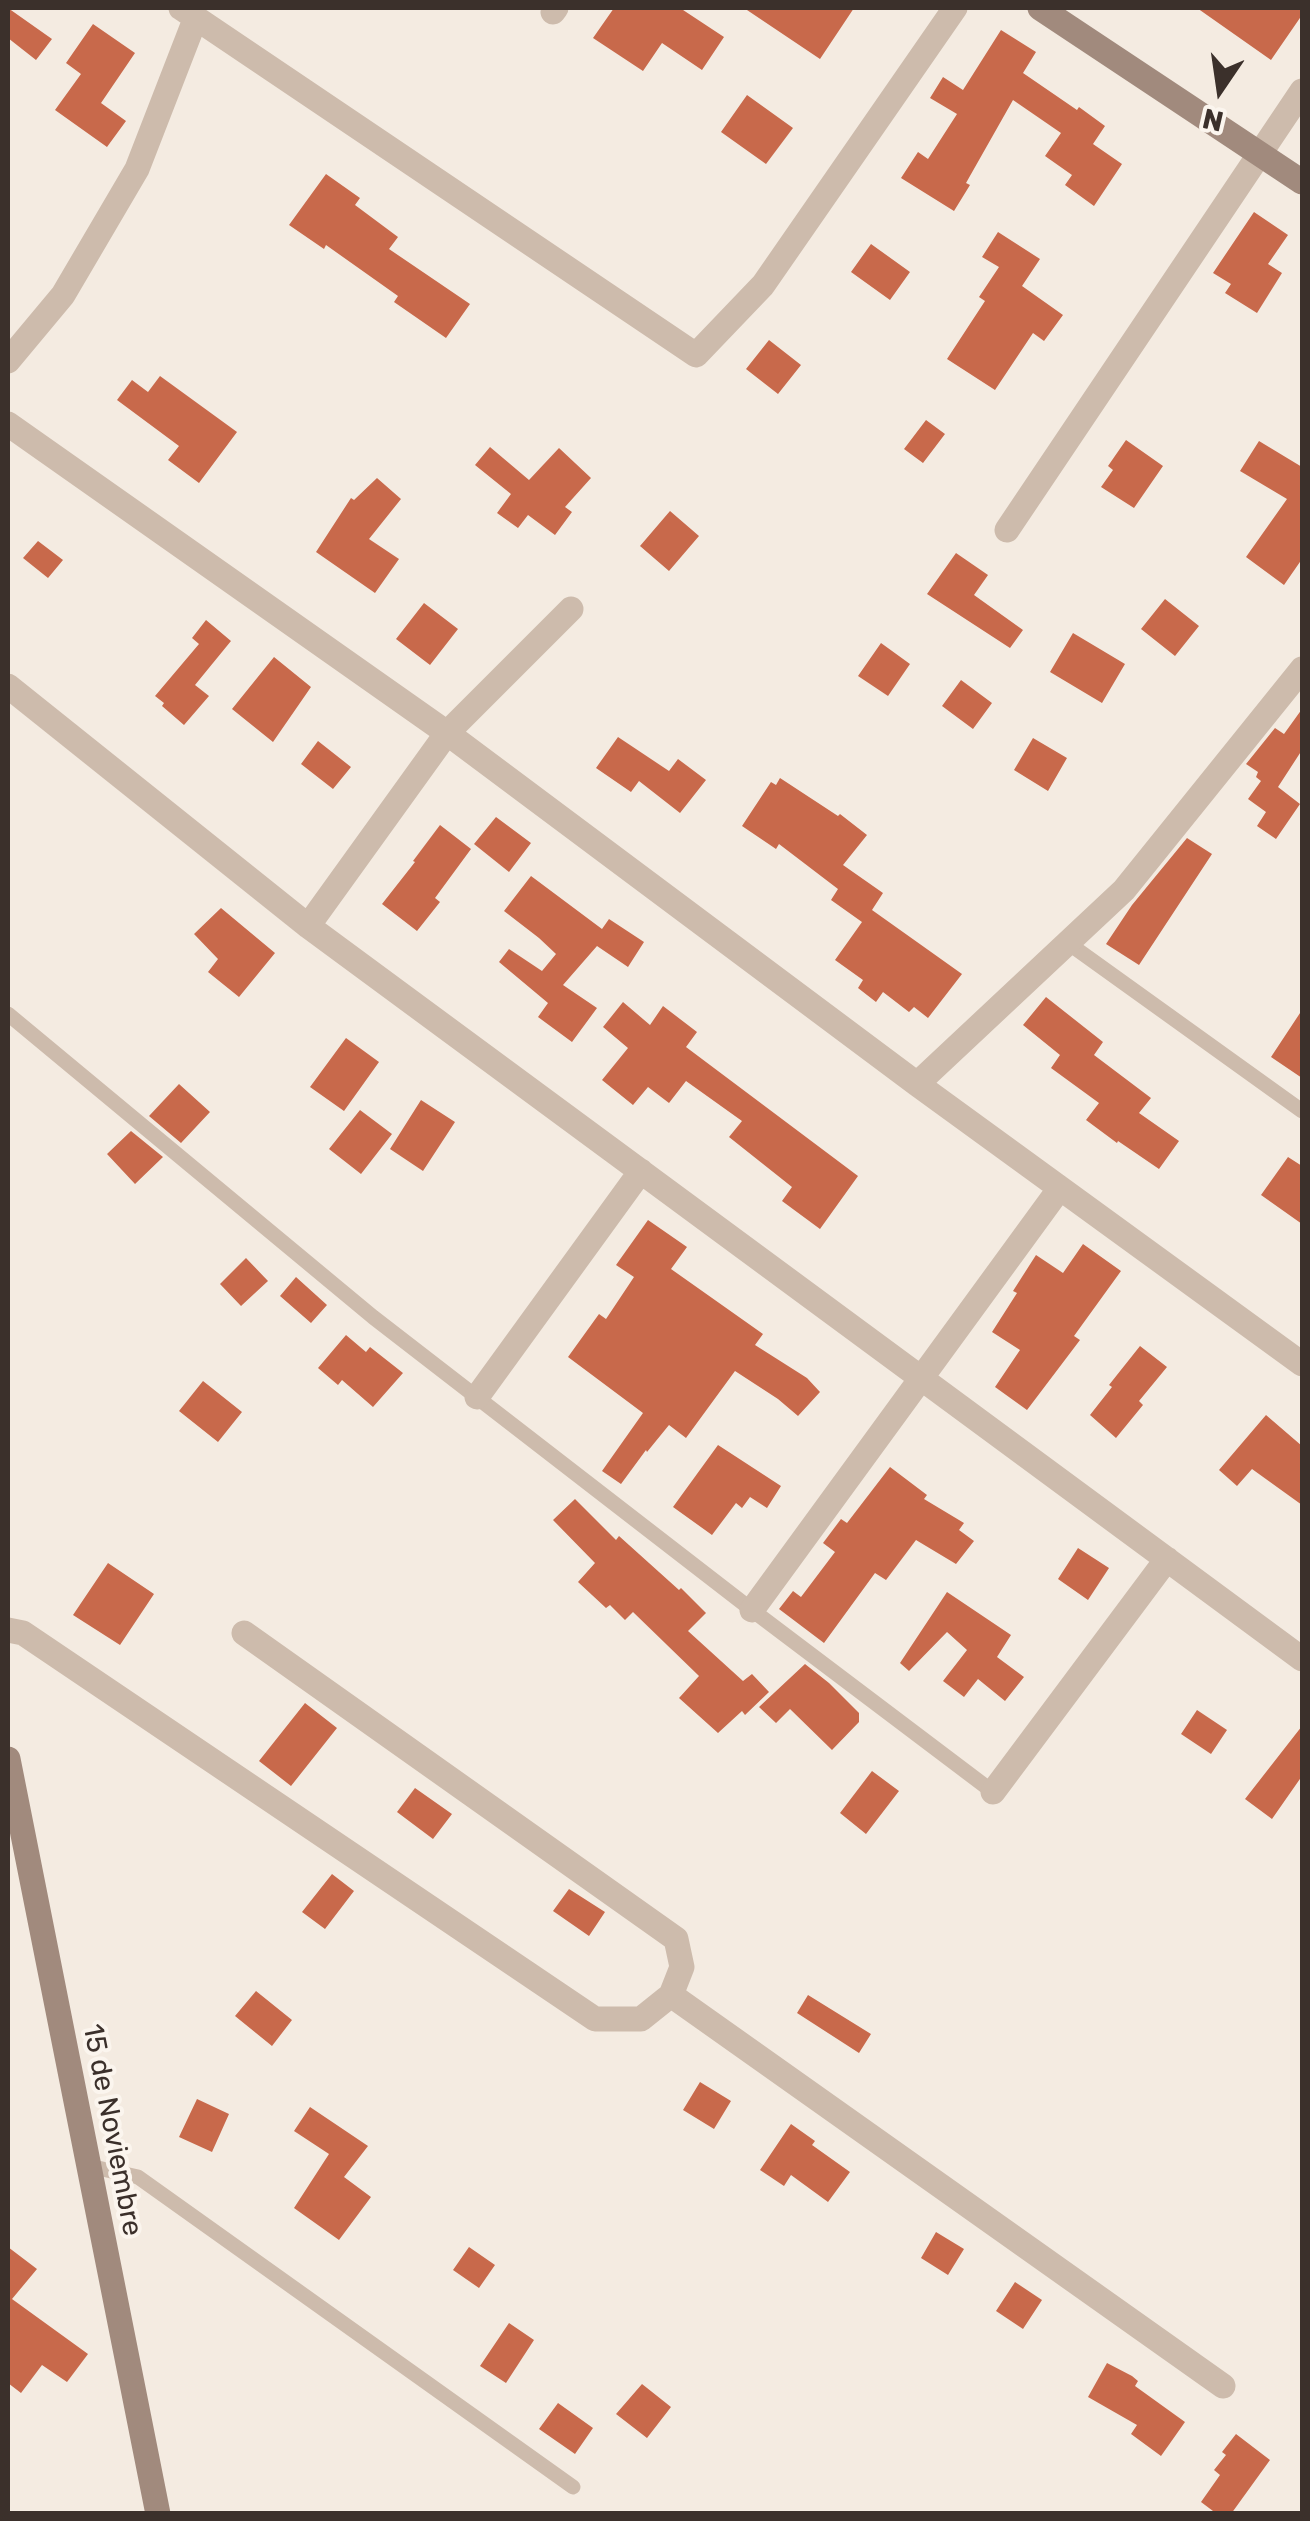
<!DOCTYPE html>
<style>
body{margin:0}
#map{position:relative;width:1310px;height:2521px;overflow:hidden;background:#f4ebe1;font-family:Rubik,sans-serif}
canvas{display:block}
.frame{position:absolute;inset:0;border:10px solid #3b302b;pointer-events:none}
.north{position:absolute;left:1170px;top:40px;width:100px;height:100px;-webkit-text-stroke:8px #fbf5ee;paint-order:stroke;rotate:193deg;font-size:28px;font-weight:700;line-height:40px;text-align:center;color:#3b302b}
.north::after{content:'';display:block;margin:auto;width:35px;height:45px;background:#3b302b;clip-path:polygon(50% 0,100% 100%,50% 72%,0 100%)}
</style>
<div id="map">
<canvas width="1310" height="2521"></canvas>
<div class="frame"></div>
<div class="north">N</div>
</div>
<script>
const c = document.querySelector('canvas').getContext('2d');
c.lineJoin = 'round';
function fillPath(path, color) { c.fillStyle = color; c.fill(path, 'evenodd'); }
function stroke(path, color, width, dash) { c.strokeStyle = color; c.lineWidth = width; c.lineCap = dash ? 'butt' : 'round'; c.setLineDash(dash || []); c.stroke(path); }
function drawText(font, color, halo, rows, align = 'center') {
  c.font = font + ' Rubik,sans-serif'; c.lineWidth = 8; c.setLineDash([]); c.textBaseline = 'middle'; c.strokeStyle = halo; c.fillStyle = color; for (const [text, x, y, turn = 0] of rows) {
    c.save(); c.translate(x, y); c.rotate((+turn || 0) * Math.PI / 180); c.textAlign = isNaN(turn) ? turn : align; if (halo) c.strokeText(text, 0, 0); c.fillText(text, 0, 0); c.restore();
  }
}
fillPath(new Path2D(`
 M8,8L52,39L36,60L8,38Z
 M614,8H680L724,37L702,70L662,43L643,71L593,38Z
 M744,8H854L820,59Z
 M1197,8H1302V15L1271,60Z
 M93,24L135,53L101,103L126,121L107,147L55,110L81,74L66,63Z
 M1001,30L1036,52L1023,73L1077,110L1079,107L1105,126L1093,144L1122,164L1094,206L1065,185L1072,175L1045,156L1061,133L1013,100L966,183L970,185L954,211L901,178L918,152L928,159L957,114L930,98L943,77L963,90Z
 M747,95L793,128L766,164L721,132Z
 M326,174L360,198L355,205L398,237L389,249L470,304L446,338L394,302L398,296L326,245L324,249L289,225Z
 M1254,212L1288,235L1268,264L1282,273L1257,313L1225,293L1231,284L1213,273Z
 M998,232L1040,259L1022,286L1063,315L1044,341L1033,333L995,390L947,359L985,301L979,297L999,267L982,257Z
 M871,244L910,272L890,300L851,272Z
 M769,340L801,365L778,394L746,369Z
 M160,376L237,432L199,483L168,460L179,446L117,400L132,380L148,392Z
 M926,420L945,434L923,463L904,449Z
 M1126,440L1163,466L1134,508L1101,487L1113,470L1108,466Z
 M1259,441L1302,467V559L1284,585L1246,557L1287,499L1240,471Z
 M490,447L529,480L559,448L591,478L565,507L572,512L555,535L528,515L518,528L497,513L511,494L475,465Z
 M377,478L401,499L369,539L399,559L375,593L316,552L351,498L354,500Z
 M670,511L699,536L669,571L640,546Z
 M38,541L63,560L48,578L23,558Z
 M956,553L988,575L974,595L1023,630L1010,648L927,594Z
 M1165,599L1199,626L1175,656L1141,629Z
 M424,603L458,629L430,665L396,639Z
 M206,620L231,641L195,685L209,696L184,725L162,706L164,703L155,696L199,644L192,638Z
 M1073,633L1125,664L1102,703L1050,672Z
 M881,643L910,664L888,696L858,676Z
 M274,657L311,687L273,742L232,709Z
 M961,680L992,703L973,729L942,706Z
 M1302,709V750L1278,787L1300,804L1276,839L1257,826L1266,812L1248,799L1261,781L1256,777L1258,772L1246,764L1275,728L1284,734Z
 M618,737L669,771L678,759L706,780L680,813L639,781L631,792L596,768Z
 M1033,738L1067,758L1048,791L1014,770Z
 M318,741L351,767L333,789L301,764Z
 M780,778L838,816L840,814L867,835L843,865L883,893L872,910L962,974L928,1018L914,1007L909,1012L883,992L876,1002L858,988L863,980L835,960L862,922L831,900L838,889L779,844L776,849L742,826L771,782L776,785Z
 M496,817L531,843L509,872L474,844Z
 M440,825L471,849L435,898L440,902L417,931L382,904L415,862L413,861Z
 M1187,838L1212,854L1139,965L1106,944L1132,905Z
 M531,876L602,929L609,919L644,942L628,967L597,946L563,985L597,1008L572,1042L538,1017L548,1003L499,962L509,949L542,971L556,954L539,938L504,911Z
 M221,908L275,953L239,997L208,972L218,959L194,934Z
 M1046,997L1103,1042L1094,1055L1151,1098L1139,1113L1179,1141L1159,1169L1118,1141L1117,1143L1086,1120L1099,1103L1051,1068L1060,1055L1023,1025Z
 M623,1002L650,1025L663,1006L697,1032L686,1047L858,1176L820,1229L782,1201L792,1187L729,1137L742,1121L686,1081L669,1103L648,1087L633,1105L602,1080L628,1048L603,1027Z
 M1302,1010V1078L1271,1057Z
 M346,1038L379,1062L344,1111L310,1087Z
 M179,1084L210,1112L181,1143L149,1116Z
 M421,1100L455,1122L423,1171L390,1149Z
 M360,1110L392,1134L361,1174L329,1149Z
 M131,1131L163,1157L135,1184L107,1154Z
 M1288,1157L1302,1166V1224L1261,1195Z
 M648,1220L687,1247L671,1269L763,1334L755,1345L807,1378L820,1392L798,1416L778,1399L735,1371L686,1438L669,1425L647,1452L646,1450L621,1484L602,1471L643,1413L568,1357L599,1314L606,1319L634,1277L616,1265Z
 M1083,1244L1121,1271L1074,1336L1080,1340L1027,1410L995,1387L1020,1350L992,1332L1017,1293L1013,1291L1036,1255L1063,1273Z
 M246,1258L268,1281L241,1306L220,1284Z
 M296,1277L327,1305L311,1323L280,1296Z
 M346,1335L366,1352L370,1347L403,1373L373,1407L342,1380L338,1385L318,1368Z
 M1140,1346L1167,1367L1139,1401L1143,1405L1116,1438L1090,1415L1112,1387L1109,1385Z
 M203,1381L242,1412L218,1442L179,1411Z
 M1266,1415L1302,1446V1505L1252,1469L1237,1486L1219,1470Z
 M718,1445L781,1486L767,1508L750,1497L742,1508L736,1503L712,1535L673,1507Z
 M890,1467L927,1495L924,1499L964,1523L959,1530L974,1541L956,1564L916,1540L886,1580L875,1573L824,1643L779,1609L793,1591L801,1597L835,1552L823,1543L841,1519L847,1523Z
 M575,1499L616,1540L619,1536L679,1590L681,1588L706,1613L688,1631L743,1681L752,1674L769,1692L745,1715L742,1711L718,1733L679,1698L699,1676L633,1612L625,1620L610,1605L606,1608L578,1582L595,1563L553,1520Z
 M1078,1548L1109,1568L1088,1600L1058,1579Z
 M108,1563L154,1594L120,1645L73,1615Z
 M947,1592L1011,1635L997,1657L1024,1677L1005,1701L978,1679L964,1697L943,1681L967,1650L947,1632L909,1671L900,1663Z
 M805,1664L829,1683L859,1713V1722L832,1750L790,1709L776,1723L759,1707Z
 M305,1703L337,1728L291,1786L259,1761Z
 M1197,1710L1227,1730L1211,1754L1181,1734Z
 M1302,1726V1776L1272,1819L1245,1799Z
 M872,1771L899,1791L866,1834L840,1813Z
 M415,1788L452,1814L433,1839L397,1812Z
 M332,1874L354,1891L325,1929L302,1912Z
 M569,1889L605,1912L589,1936L553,1911Z
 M256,1991L292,2020L272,2046L235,2016Z
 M808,1995L871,2034L859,2053L797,2013Z
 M700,2082L731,2101L714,2129L683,2110Z
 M197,2099L229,2114L212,2152L179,2137Z
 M310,2107L368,2146L344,2177L371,2197L339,2240L294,2208L329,2154L294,2131Z
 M791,2124L815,2141L812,2145L850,2172L828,2202L791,2175L784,2186L760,2170Z
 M936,2232L964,2249L948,2275L921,2258Z
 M8,2247L37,2269L12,2299L88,2354L67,2382L42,2365L21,2393L8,2383Z
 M469,2247L495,2265L479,2288L453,2270Z
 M1015,2282L1042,2300L1023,2329L996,2311Z
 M509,2323L534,2340L506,2383L480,2366Z
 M1107,2363L1132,2376L1138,2381L1135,2386L1185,2422L1161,2456L1131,2434L1137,2425L1088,2397Z
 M642,2384L671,2407L647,2438L616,2414Z
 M558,2403L593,2428L575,2454L539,2429Z
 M1236,2434L1270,2460L1231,2514H1217L1201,2502L1220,2475L1214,2470L1226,2455L1222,2452Z`), '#c8694b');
stroke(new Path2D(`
 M1068,943L1302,1111
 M8,1014L373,1317L752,1610L993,1792
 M89,2166L138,2177L573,2487`), '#cdbbac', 15);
stroke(new Path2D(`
 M181,8L696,355L763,285L955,8
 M553,12L556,8
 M8,361L63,295L137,169L196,17
 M8,424L447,733L917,1084L1302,1364
 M1007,530L1302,91
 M8,686L308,926L1302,1659
 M308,926L447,733L571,609
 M917,1084L1124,890L1302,669
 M477,1397L641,1171
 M752,1610L1060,1188
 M8,1630L23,1633L595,2019H641L671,1995L682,1967L676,1939L244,1633
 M993,1792L1167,1559
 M671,1995L1223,2386`), '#cdbbac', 25);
stroke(new Path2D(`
 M1040,8L1302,182
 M8,1759L158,2514`), '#a18a7d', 25);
drawText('28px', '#3b302b', '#fbf5ee', [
 ["15 de Noviembre",112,2130,79]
]);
</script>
